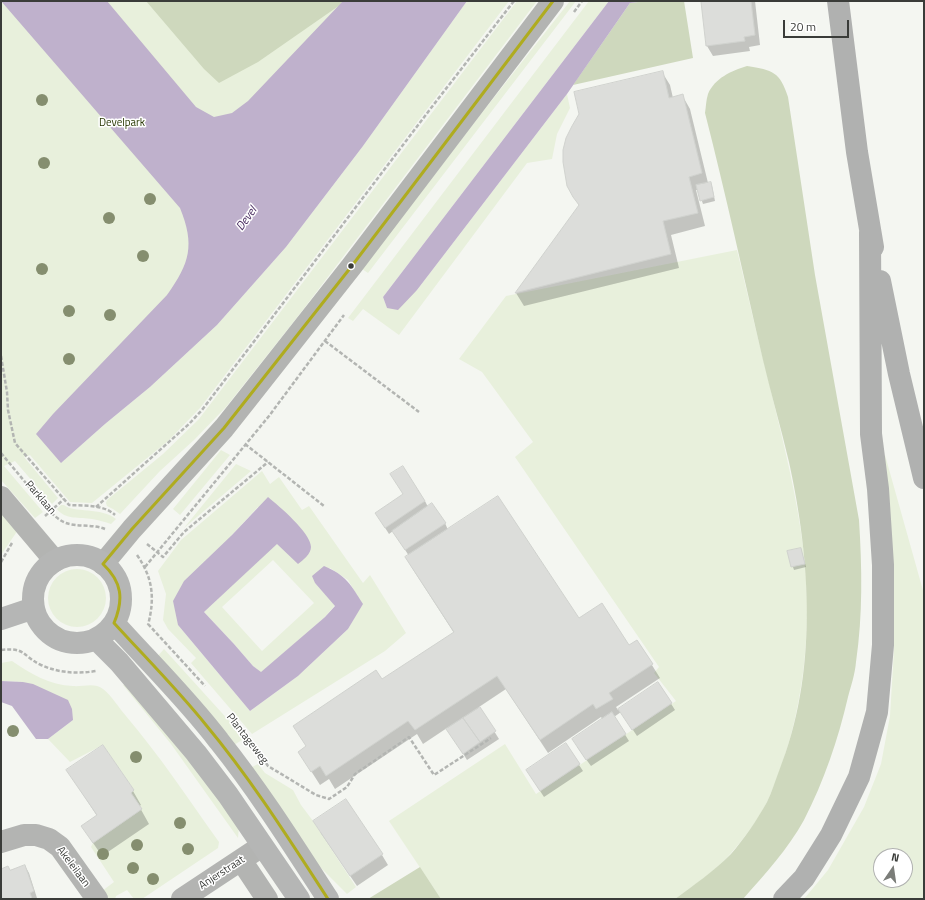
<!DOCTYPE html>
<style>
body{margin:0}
#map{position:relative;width:925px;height:900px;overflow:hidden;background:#f4f6f1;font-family:"Titillium Web",sans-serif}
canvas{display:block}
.frame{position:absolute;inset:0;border:2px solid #3a3c39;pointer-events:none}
.north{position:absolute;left:873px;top:848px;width:40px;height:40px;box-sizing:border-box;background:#fff;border:1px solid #b0b1b0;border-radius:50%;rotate:13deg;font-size:11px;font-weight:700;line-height:16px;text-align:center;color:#3a3c39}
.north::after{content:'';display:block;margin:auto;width:14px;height:18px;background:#7b7d79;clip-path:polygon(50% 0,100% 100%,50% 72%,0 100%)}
.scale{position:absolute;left:783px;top:20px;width:66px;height:18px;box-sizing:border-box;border:2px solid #3a3c39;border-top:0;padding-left:5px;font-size:12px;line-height:14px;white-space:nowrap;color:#3a3c39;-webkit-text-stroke:3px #fff;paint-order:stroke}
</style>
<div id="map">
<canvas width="925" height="900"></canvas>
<div class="frame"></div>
<div class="north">N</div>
<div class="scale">20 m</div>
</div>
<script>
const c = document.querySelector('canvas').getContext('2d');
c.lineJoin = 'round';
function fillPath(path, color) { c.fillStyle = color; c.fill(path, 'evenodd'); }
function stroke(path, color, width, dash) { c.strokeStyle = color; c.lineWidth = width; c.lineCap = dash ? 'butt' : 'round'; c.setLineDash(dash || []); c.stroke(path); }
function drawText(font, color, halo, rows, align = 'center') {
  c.font = font + ' "Titillium Web",sans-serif'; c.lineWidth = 3; c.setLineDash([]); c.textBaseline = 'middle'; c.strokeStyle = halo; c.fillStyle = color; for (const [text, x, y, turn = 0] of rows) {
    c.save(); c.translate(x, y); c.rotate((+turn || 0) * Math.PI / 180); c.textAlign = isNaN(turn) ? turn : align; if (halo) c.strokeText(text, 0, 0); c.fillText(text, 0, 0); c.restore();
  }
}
fillPath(new Path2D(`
 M1,1H354L192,275L61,463L105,424L150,387L217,325L286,247L363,146L467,1H509L200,408L168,441L92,503L70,502L30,455L24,457L58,498L52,504L15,461L4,466L43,512L35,518L1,480Z
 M517,1H537L299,315L226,407L194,440L160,471L120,514L113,509L107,506L106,503L107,500L163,454L199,419Z
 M570,1H576L368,273L362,269L481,114Z
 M589,1H609L383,297L387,308L417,290L567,94L570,108L557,134L552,159L527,163L399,335L363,309L353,321L348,318Z
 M737,250C747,291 756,333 767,374C779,426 793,478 801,532C815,620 805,718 768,800C759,819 745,837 732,852C716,871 694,885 675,899H441L389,821L505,744L536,794L676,701L654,673L659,667L515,457L533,442L482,372L459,359L506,296Z
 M221,450L230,455L180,515L173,509Z
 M885,455L924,594V899H804L828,870L864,807L881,764L890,716L894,650L891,553L883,458ZM881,856H905V880H881Z
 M236,464L251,471L184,528Z
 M262,471L270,484L279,477L302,510L309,506L363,583L370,575L406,633L385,651L252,734L191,663L196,658L168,629L163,620L166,594L158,571L181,540ZM258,507L277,543L204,612L234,644L253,666L261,673L325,617L335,605L315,583L330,568L348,580L362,604L348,629L298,676L250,711L178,625L232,535ZM273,560L314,603L262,651L222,607Z
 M61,505H64C73,513 102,507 116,519L111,524C105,522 99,520 92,519C80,517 65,520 57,509Z
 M1,512L18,530L1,555Z
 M48 598a29 29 0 1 1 58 0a29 29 0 1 1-58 0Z
 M164,649L231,723L242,740L234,745L157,657Z
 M12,661C31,674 49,685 73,686C82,687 95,682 103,689C112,696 119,708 126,716C160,756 189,800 219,842L218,848L142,899H134L127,890L116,896L115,899H107L102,891L114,882L91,847L93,843L142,809L131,793L134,790L103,745L70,762L48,739L73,720L23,682L1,681V663Z
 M129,682L239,826L238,838L171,744L123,685Z
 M258,764L265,773L293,790L301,805L313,821L356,887L347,894L312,859L250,768Z`), '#e8f0dc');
fillPath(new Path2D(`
 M146,1H343L340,5L258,62L219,83L204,69Z
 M646,1H684L693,58L573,85L630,3Z
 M747,66C773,70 780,72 788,97L815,275L859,520C862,567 863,615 856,662C855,674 851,686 848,697C838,740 824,781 804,820C788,849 765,874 743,899H675C694,885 714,871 731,854C744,839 757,820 767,802C772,792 775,781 779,771C818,674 811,562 789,462C781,428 771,394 763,360C744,278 726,195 705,113C706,107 706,100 708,94C715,78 731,71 747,66Z
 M420,867L441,899H368Z`), '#ced8bd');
fillPath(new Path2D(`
 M1,1H107L196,107L214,117L232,113L248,101L343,1H467L363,146L286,247L217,325L150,387L105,424L61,463L36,434L53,414L167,295C190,263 195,245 180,208Z
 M609,1H646L630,3L567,94L417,290L398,310L387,308L383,297Z
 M268,497C279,506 311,533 311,547C311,554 303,560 298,564L277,544L204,612L234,644L253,666L261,672L325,617L335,606L315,583L312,576L324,566C346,575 351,585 363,604L348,629L298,676L250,711L178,625L173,601L184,581L232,535Z
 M1,681L23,682L33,684L68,700L72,709L73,720L48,739H36L12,706L1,702Z`), '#bfb1cc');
fillPath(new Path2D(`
 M701,1H755L760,45L749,47L750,51L713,56L707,46Z
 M662,72L670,85L673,98L682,95L690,109L708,183H710L712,186L715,201L703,204L698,190H696L705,226L671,235L679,268L524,306L516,293L580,207L574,196Z
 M425,501L428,507L445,523L448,530L579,619L629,646L637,641L660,678L616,707L618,710L658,683L675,710L637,736L621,712L614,717L629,741L591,766L577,747L603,720L601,717L548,753L506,689L479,707L499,739L467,760L447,728L423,744L417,734L335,789L329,779L320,785L299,752L306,747L382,681L454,633L414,571L406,558L409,556L393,531L389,534L380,520Z
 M801,549L806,567L794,570L788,552Z
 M566,745L583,771L544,797L531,777Z
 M103,746L133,791L141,805L139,806L149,824L102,856L91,840L97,816L67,770Z
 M320,832L382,855L388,865L357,886Z
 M25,866L29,873L37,898L1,899V870L10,871Z`), '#0003');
const building = new Path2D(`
 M699,1H751L755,35L744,37L745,41L706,46L701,2Z
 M663,71L669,98L683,94L702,173L689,177L698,213L663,221L671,254L515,293L579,205L573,197L567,186L563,162V150L566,138L572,126L579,114L574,92Z
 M711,182L714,197L700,201L696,185Z
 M403,466L425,501L385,528L375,513L403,494L390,474Z
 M498,496L579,618L602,603L629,645L637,640L653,664L609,693L613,699L596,709L593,704L540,740L497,676L415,730L408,721L326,776L320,766L311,772L298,752L306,746L293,726L376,670L382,679L454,632L405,557Z
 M432,503L446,523L405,550L392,531Z
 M801,548L805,564L791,567L787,551Z
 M658,682L672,703L632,730L618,709Z
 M480,707L496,731L480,742L463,718Z
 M612,712L626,734L586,760L572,739Z
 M463,718L480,742L463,754L446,729Z
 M566,743L580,764L540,791L526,770Z
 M103,745L134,790L131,793L142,809L93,843L81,826L97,815L66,770Z
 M346,799L383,854L350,876L313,821Z
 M25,865L34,891L30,893L32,899H1V869L8,866L10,870Z`);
fillPath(building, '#dcddda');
stroke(building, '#d0d2ce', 1);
stroke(new Path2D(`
 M574,12L582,1
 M325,341L419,412
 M1,356L7,392L8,410L15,443L69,505C84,506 103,504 115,515
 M245,444L324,506
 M1,453L50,512C55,516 60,521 66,523C77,527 92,524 105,529
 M96,507L189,424L202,410L431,108L514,1
 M45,516L64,499
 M147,544L163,557L184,532L268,462
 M137,555C153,578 155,598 148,625
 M1,562L12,543
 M145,567L269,416L344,315
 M148,624L205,686
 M1,650C26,647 22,656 41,665C59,673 77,674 96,671
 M266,763L268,766L316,795L329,799L347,787L355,774L409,737L434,775L491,738`), '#b3b5b2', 2.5, [4, 2]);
stroke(new Path2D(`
 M1,497L55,561
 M103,564L132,529L224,428L247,399L351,267L553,1
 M1,842L24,835H36L49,839L60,847L97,899
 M241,860L267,899
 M182,899L262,846`), '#b3b4b2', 22);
stroke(new Path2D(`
 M33 599a44 44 0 1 1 88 0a44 44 0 1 1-88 0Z
 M1,619L34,608
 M114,623C149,662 187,699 219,741C259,791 293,845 328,899
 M96,639L119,662L196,753L228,795L299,899`), '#b5b6b5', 22);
stroke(new Path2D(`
 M838,1L857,152L873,247
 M880,281L899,374L924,478
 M784,899L804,878L831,835L859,777L877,712L883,645V565L878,489L871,434L870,233`), '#b0b1b0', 22);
stroke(new Path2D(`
 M328,899C289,839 251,779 206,725C177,689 145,657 114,623C124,599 122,582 103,564L132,529L224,428L351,267L553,1`), '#afac1f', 3);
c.fillStyle = '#858e6f';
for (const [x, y] of [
 [42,100],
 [44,163],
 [150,199],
 [109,218],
 [143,256],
 [42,269],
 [69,311],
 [110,315],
 [69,359],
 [13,731],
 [136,757],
 [180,823],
 [137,845],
 [188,849],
 [103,854],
 [133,868],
 [153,879]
]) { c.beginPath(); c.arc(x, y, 6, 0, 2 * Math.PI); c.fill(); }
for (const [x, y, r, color] of [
 [351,266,3.5,"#3a3c39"]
]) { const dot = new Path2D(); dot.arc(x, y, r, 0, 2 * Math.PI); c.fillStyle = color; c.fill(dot); stroke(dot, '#fff', 1.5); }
drawText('11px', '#2a3905', '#fff', [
 ["Develpark",122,123]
]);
drawText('11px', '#3a3c39', '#fff', [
 ["Parklaan",40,498,49],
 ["Plantageweg",247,739,52],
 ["Akeleilaan",73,867,53],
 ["Anjerstraat",222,873,-33]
]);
drawText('italic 12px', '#482b60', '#fff', [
 ["Devel",247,219,-54]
]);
</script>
